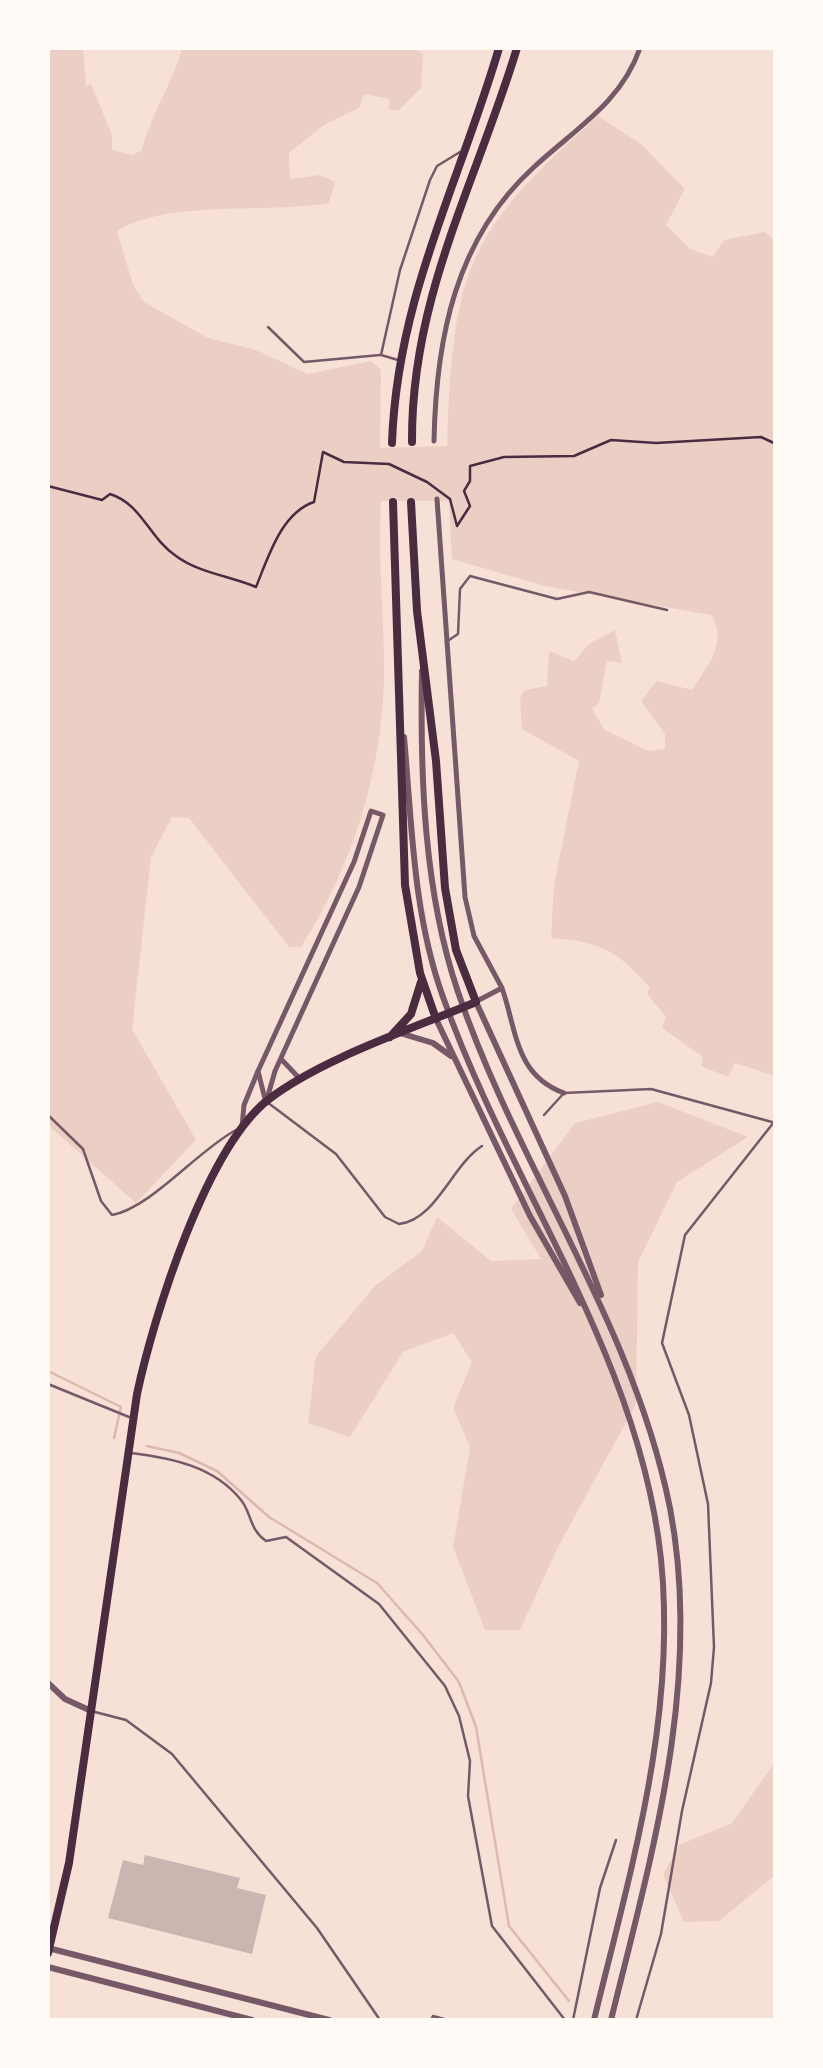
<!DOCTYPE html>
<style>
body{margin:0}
#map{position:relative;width:823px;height:2068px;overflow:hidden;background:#f7e1d7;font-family:Roboto,sans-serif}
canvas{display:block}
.frame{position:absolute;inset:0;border:50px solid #fffaf5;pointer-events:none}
</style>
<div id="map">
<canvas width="823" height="2068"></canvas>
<div class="frame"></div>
</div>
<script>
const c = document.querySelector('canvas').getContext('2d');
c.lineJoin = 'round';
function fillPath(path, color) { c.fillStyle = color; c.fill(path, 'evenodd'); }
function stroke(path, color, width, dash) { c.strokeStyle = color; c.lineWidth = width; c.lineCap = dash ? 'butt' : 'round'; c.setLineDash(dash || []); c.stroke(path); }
fillPath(new Path2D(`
 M48,48H83L86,86L91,84L112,135V150L132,155L142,150C151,113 173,83 182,48H413L423,54L421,88L398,111L388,109L390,99L364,94L359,108L324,125L289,153L290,179L320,175L335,182L329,203C266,214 170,199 117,231L133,285L144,302L208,338L256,350L308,374L371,361L381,370L380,448L447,446C453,271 465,233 598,116L641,144L685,189L666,225L690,249L713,257L724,240L764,232L774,239L775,1076L735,1063L728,1077L701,1066L703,1057L662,1028L666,1017L647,994L650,988C616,950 602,942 551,938L554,885L579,761L522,729L520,698L525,690L547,686L549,651L574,661L588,645L615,630L622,663L607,661L599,703L592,709L605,730L648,751L665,749V734L641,701L657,681L692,690C707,666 729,641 711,615L545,586L452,559L449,501H381C377,559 385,619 384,678C382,773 352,867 301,947H289L189,818L172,817L151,857L132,1029L196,1140L136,1203L48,1125Z
 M658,1102L748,1137L677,1182L638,1262L636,1404L557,1549L520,1630H485L453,1547L470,1447L453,1408L472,1362L453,1333L403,1352L350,1437L308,1423L316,1356L375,1286L422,1251L437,1217L491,1261L541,1259L511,1209L575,1123Z
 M775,1762V1875L719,1921L684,1922L663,1875L679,1845L732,1823Z`), '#ebcfc5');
stroke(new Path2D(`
 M48,1371L121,1407L114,1438
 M147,1446L179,1453L217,1471L269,1517L377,1583L423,1635L459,1682L476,1727L509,1926L569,2001`), '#dcb8b0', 2.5);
fillPath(new Path2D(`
 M145,1855L240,1878L237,1888L266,1895L252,1954L108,1918L123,1860L143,1865Z`), '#ccb4b1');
stroke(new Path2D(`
 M48,486L102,500L110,494C142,504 149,538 176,556C199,573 230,576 256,587C268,558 281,513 314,502L323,452L344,462L389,464L427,482L450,499L457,526L470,506L464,491L470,481V466L504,457L574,456L611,440L656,443L761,437L776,444`), '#4a2c40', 2.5);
stroke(new Path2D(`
 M268,327L304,362L380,355
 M398,360L381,355L400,270L430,180L437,166L460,152
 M446,642L458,634L460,589L470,576L557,599L589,592L667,610
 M267,1102L336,1154L385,1217L399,1224C436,1220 452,1165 482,1146
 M48,1115L83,1149L101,1201L112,1215C151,1208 198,1150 236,1130
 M544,1115L564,1093L651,1089L772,1122
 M48,1384L129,1417
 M131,1453C171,1458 214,1466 241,1500C252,1514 249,1529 266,1541L286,1537L379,1604L445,1686L459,1716L470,1761L468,1796L492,1926L565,2020
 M95,1712L126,1720L172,1754L317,1928L380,2020
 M431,2020L433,2016L448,2020
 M573,2020L600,1888L616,1840
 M636,2020L661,1934L682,1811L711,1683L714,1647L708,1504L689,1415L662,1343L685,1235L774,1122`), '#755966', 2.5);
stroke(new Path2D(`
 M434,441C436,339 455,239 534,167C575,129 621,103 640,48
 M437,499L465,897L474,936L502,988L477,1001
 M502,988C517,1031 515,1075 564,1093
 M282,1060L300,1079
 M258,1071L265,1099
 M242,1127L244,1105L258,1071L354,862L371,811L383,815L359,887L275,1071L267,1099`), '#755966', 5);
stroke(new Path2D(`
 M422,671C420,777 424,892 458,992C518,1169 633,1322 670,1508C703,1680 652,1854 611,2020
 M404,737C412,825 413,914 443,997C510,1187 639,1354 661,1559C677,1716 631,1869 594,2020
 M476,1002L565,1196L601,1295
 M436,1019L530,1216L580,1303
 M403,1034L433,1043L451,1056
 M48,1683L65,1699L89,1710
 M48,1948L329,2020
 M48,1967L252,2020`), '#755966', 6);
stroke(new Path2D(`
 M412,442C411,297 476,183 517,48
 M392,443C397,298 459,184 499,48
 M393,502L405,885L420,973L436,1019
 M390,1037L411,1014L421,982
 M48,1953L69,1863L137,1394C154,1315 206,1148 269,1099C323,1058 412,1029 476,1002L456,950L445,888L436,761L417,611L411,502`), '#4a2c40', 8);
</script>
